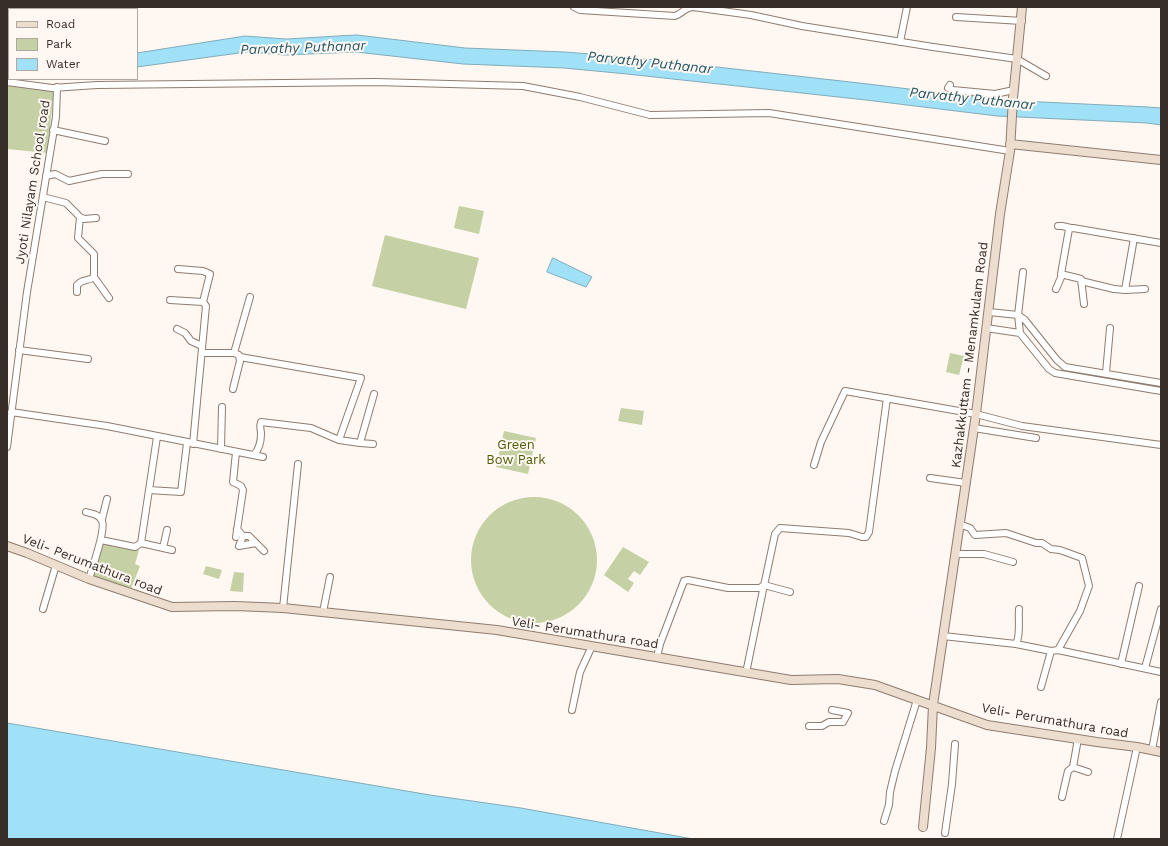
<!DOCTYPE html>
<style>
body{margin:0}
#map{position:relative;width:1168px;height:846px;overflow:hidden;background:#fff7f1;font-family:"Work Sans",sans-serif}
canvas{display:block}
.frame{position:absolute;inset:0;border:8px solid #362e29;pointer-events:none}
.legend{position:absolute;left:8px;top:8px;width:130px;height:72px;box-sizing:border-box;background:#fff7f1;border:1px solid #afa7a1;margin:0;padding:5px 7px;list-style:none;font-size:12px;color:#362e29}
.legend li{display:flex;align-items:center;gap:8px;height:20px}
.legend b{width:20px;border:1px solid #afa7a1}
</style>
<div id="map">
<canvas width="1168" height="846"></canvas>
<div class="frame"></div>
<ul class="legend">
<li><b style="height:5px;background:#ecddce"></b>Road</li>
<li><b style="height:11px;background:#c5d1a5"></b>Park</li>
<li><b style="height:11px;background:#a0e1f7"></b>Water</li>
</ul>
</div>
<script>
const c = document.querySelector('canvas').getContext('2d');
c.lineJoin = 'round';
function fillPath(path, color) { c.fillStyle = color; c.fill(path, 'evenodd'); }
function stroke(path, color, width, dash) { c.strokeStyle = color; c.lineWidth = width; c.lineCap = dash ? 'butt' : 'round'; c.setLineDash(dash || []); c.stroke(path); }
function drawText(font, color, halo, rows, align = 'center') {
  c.font = font + ' "Work Sans",sans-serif'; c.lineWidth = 4; c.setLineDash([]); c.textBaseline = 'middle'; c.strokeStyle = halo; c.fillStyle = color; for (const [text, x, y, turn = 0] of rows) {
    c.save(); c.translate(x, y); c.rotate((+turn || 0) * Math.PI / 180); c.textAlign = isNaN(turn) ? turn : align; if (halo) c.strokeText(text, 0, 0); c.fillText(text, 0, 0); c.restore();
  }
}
fillPath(new Path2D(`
 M7,84L54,90L47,153L7,149Z
 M459,206L484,211L479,234L454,228Z
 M385,235L479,258L466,309L372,286Z
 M950,353L964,356L959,375L946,372Z
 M621,408L644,411L642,425L618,421Z
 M504,431L536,438L528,474L496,467Z
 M471 560a63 63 0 1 1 126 0a63 63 0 1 1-126 0Z
 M107,542L139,550L135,564L140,566L131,589L92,576L102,543Z
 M623,547L649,562L640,575L634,571L628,579L634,583L628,592L604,575Z
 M206,566L222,570L219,579L203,574Z
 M234,572L244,573L243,592L230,591Z`), '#c5d1a5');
const water = new Path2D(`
 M357,35L465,48L565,52L628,57L868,84L999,100L1148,107L1161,108V125L1147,123L997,116L866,100L627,74L564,68L463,64L356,52L285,55L246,52L137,67V53L245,36L286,39Z
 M553,258L592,277L586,287L547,272Z
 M7,723L430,795L521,808L693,839H7Z`);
fillPath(water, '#a0e1f7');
stroke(water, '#80abb9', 1);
const street = new Path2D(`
 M574,7L580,10L675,16C681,14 685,8 692,7
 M693,7L751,15L802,26L933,47L1017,59L1046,76
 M956,17L1022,21
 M7,33H9
 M900,42L907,7
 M7,82L52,88L97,85L376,82L523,86L580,97L650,115L769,113L1010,151
 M950,85L948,88L953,90L995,94L1014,90
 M53,130L105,141
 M46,176L55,174L69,181L102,174H128
 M43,197L66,203L80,217L78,238L94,254V277L109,298
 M80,217L84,219L96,218
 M1058,226H1062L1071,228
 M178,269L203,271L210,274L203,302
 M1081,281L1114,289L1125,290L1134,238
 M1056,289L1062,275
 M1125,290L1145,289
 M77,292V285C83,278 88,282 94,277
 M170,300L203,302L206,306L193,444
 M1084,304L1081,279L1061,274L1069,229L1073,228L1161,243
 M989,312L1018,315L1025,320L1057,360L1065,367L1161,383
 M986,328L1020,333L1049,369L1055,373L1161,391
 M177,329L185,333L191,341L202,346
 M1020,333L1018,315L1023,272
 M19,350L88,359
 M202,353H234L239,355L240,361L233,389
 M234,353L250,297
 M240,357L361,378L339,440
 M1106,373L1110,328
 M11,412L107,426L263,457
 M974,428L1036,438
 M360,443L373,444
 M7,447L27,292L56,117L57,87
 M221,449L222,407
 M236,452L233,482L241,486L243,490L236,537
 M254,455C259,449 261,443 261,434C261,429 259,427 261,422L311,428L339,440L360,443L374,394
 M814,465L821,442L845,391L976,414L1022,426L1161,445
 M930,478L966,483
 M149,490L181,492L187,443
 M86,512C92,514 99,514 102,521C106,529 92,569 89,579
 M102,519L107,499
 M959,524L970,528L975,535L1006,533L1036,543H1042L1051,549L1060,550L1082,558L1089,586L1080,611L1058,650
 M237,529L243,536H249L264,551
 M243,536L239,546L256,543
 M101,540L135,547L141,543L157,437
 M141,543L172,550
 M163,548L167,530
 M955,554H984L1013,562
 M283,608L298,464
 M43,609L56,565
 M323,612L330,577
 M943,636L1016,644L1051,651L1058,650L1161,672
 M1016,644C1021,635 1018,620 1019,609
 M657,657L660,644L684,581L688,580L728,588H760L764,585L765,581L775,534L780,528L849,533L862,537H866L869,532L887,398
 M1121,664L1139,586
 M1145,668L1161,609
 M746,673L764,585L790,592
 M1041,687L1051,651
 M572,710L580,672L592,646
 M809,726H822L829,722H843L848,713L832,710
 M1078,739L1073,767L1088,772
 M1152,750L1161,702
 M1062,797L1068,771L1073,767
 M884,821L889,805L890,792L895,771L917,700
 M945,833L952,784L955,744
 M1117,839L1137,747`);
const secondary = new Path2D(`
 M1010,144L1161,160
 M7,546L27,553L89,579L172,607L235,606L283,608L497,630L791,680L838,679L875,685L987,725L1097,742L1137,747L1161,752
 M923,827L931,748L933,705L976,414L1000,214L1010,151L1013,98L1022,7`);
stroke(street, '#8e7c70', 8);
stroke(secondary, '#8e7c70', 10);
stroke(street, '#fff', 6);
stroke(secondary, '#ecddce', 8);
drawText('13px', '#362e29', '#fff7f1', [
 ["Jyoti Nilayam School road",33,182,-81],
 ["Kazhakkuttam - Menamkulam Road",970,355,-83],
 ["Veli- Perumathura road",92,565,21],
 ["Veli- Perumathura road",585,633,9],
 ["Veli- Perumathura road",1055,721,10]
]);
drawText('13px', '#505e0c', '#fff7f1', [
 ["Green",516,445],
 ["Bow Park",516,460]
]);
drawText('italic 14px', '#1e5363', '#fff7f1', [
 ["Parvathy Puthanar",303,48,-2],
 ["Parvathy Puthanar",650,63,6],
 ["Parvathy Puthanar",972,99,6]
]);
</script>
